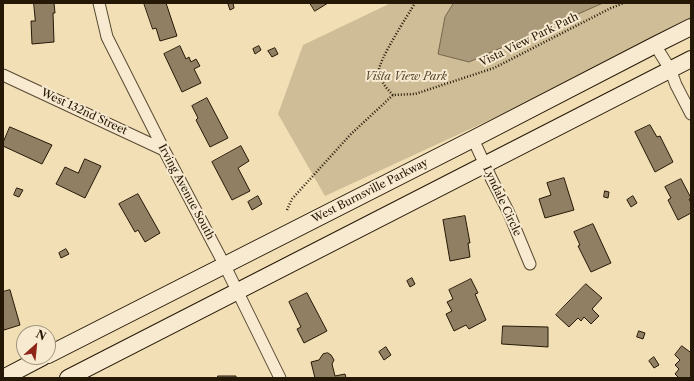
<!DOCTYPE html>
<style>
body{margin:0}
#map{position:relative;width:694px;height:381px;overflow:hidden;background:#f2dfb6;font-family:"Libre Caslon Text",serif}
canvas{display:block}
.frame{position:absolute;inset:0;border:4px solid #251806;pointer-events:none}
.north{position:absolute;left:16px;top:325px;width:40px;height:40px;box-sizing:border-box;background:#f7ead0;border:1px solid #a3967f;border-radius:50%;rotate:27deg;font-size:11px;font-weight:700;line-height:16px;text-align:center;color:#251806}
.north::after{content:'';display:block;margin:auto;width:14px;height:18px;background:#8f2418;clip-path:polygon(50% 0,100% 100%,50% 72%,0 100%)}
</style>
<div id="map">
<canvas width="694" height="381"></canvas>
<div class="frame"></div>
<div class="north">N</div>
</div>
<script>
const c = document.querySelector('canvas').getContext('2d');
c.lineJoin = 'round';
function fillPath(path, color) { c.fillStyle = color; c.fill(path, 'evenodd'); }
function stroke(path, color, width, dash) { c.strokeStyle = color; c.lineWidth = width; c.lineCap = dash ? 'butt' : 'round'; c.setLineDash(dash || []); c.stroke(path); }
function drawText(font, color, halo, rows, align = 'center') {
  c.font = font + ' "Libre Caslon Text",serif'; c.lineWidth = 4; c.setLineDash([]); c.textBaseline = 'middle'; c.strokeStyle = halo; c.fillStyle = color; for (const [text, x, y, turn = 0] of rows) {
    c.save(); c.translate(x, y); c.rotate((+turn || 0) * Math.PI / 180); c.textAlign = isNaN(turn) ? turn : align; if (halo) c.strokeText(text, 0, 0); c.fillText(text, 0, 0); c.restore();
  }
}
fillPath(new Path2D(`
 M391,3H691V27L325,196L278,114L303,45Z`), '#cfbd98');
const water = new Path2D(`
 M454,3H603L469,62L438,54L445,17Z`);
fillPath(water, '#ac9b7a');
stroke(water, '#76674c', 1);
const building = new Path2D(`
 M34,3H54L55,13H53L54,42L32,44L31,21H35Z
 M144,3H166L177,36L160,41L156,28L153,29Z
 M233,3L234,8L230,10L228,4Z
 M310,3H328L315,11Z
 M180,46L186,59L189,57L191,62L196,59L200,66L194,69L201,83L182,92L164,54Z
 M259,46L261,50L255,54L253,49Z
 M275,48L278,54L272,57L268,51Z
 M207,98L228,138L210,147L196,120L198,118L192,106Z
 M650,125L657,137L660,136L673,162L655,172L635,132Z
 M10,127L52,145L42,164L3,146V143Z
 M241,146L249,161L238,168L250,191L232,200L212,162Z
 M85,159L101,166L85,198L56,184L65,167L78,173Z
 M564,178L574,210L545,218L539,199L551,195L547,183Z
 M681,179L691,198L689,199L691,203V213L678,220L668,200L671,198L665,187Z
 M17,188L23,190L19,197L14,195Z
 M605,191L609,192L608,198L604,197Z
 M138,194L160,233L145,242L138,230L135,232L119,204Z
 M258,196L262,204L252,210L248,202Z
 M633,196L637,203L631,207L627,200Z
 M465,216L470,243H468L470,257L450,261L443,220Z
 M593,224L611,263L591,272L578,246L580,245L574,232Z
 M66,249L69,254L61,258L59,253Z
 M412,278L415,284L410,287L407,281Z
 M471,279L478,293L475,294L486,320L469,329L466,325L454,331L446,314L452,311L447,302L453,299L449,290Z
 M586,284L602,298L592,309L599,316L591,324L584,317L581,321L578,318L569,327L556,315Z
 M10,290L20,325L4,330L3,327V292Z
 M307,293L327,331L304,343L297,329L301,327L289,302Z
 M503,326L548,327V347L502,344Z
 M639,331L645,333L643,339L637,337Z
 M682,346L690,352L691,350V378H679L675,374L679,369L675,365L680,360L675,355Z
 M386,347L391,355L384,360L379,352Z
 M328,353L331,355L334,360L332,364L335,376L345,374L346,378H315L311,362L319,360L323,354Z
 M654,357L659,365L654,368L649,361Z
 M218,376H236V378H218Z`);
fillPath(building, '#907f62');
stroke(building, '#251806', 1);
const street = new Path2D(`
 M99,3L107,37L164,150L224,264L280,378
 M655,45L670,69L676,85L691,114
 M3,75L164,150
 M473,139L492,180L508,211L530,264`);
const secondary = new Path2D(`
 M48,355L473,139L655,45L691,27
 M3,378L43,357
 M68,378L691,59`);
stroke(street, '#584a32', 13);
stroke(secondary, '#251806', 18);
stroke(new Path2D(`
 M393,95C386,88 381,82 379,71C378,61 408,15 415,3
 M287,210L292,199L350,135L393,95L415,94L494,68L611,8L624,3`), '#251806', 2.5, [1, 2]);
stroke(street, '#f7ead0', 11);
stroke(secondary, '#f7ead0', 16);
drawText('11px', '#251806', '#f7ead0', [
 ["Vista View Park Path",529,40,-26],
 ["West 132nd Street",84,112,25],
 ["West Burnsville Parkway",370,191,-27],
 ["Irving Avenue South",186,192,62],
 ["Lyndale Circle",502,201,65]
]);
drawText('italic 11px', '#584a32', '#f7ead0', [
 ["Vista View Park",406,77]
]);
</script>
